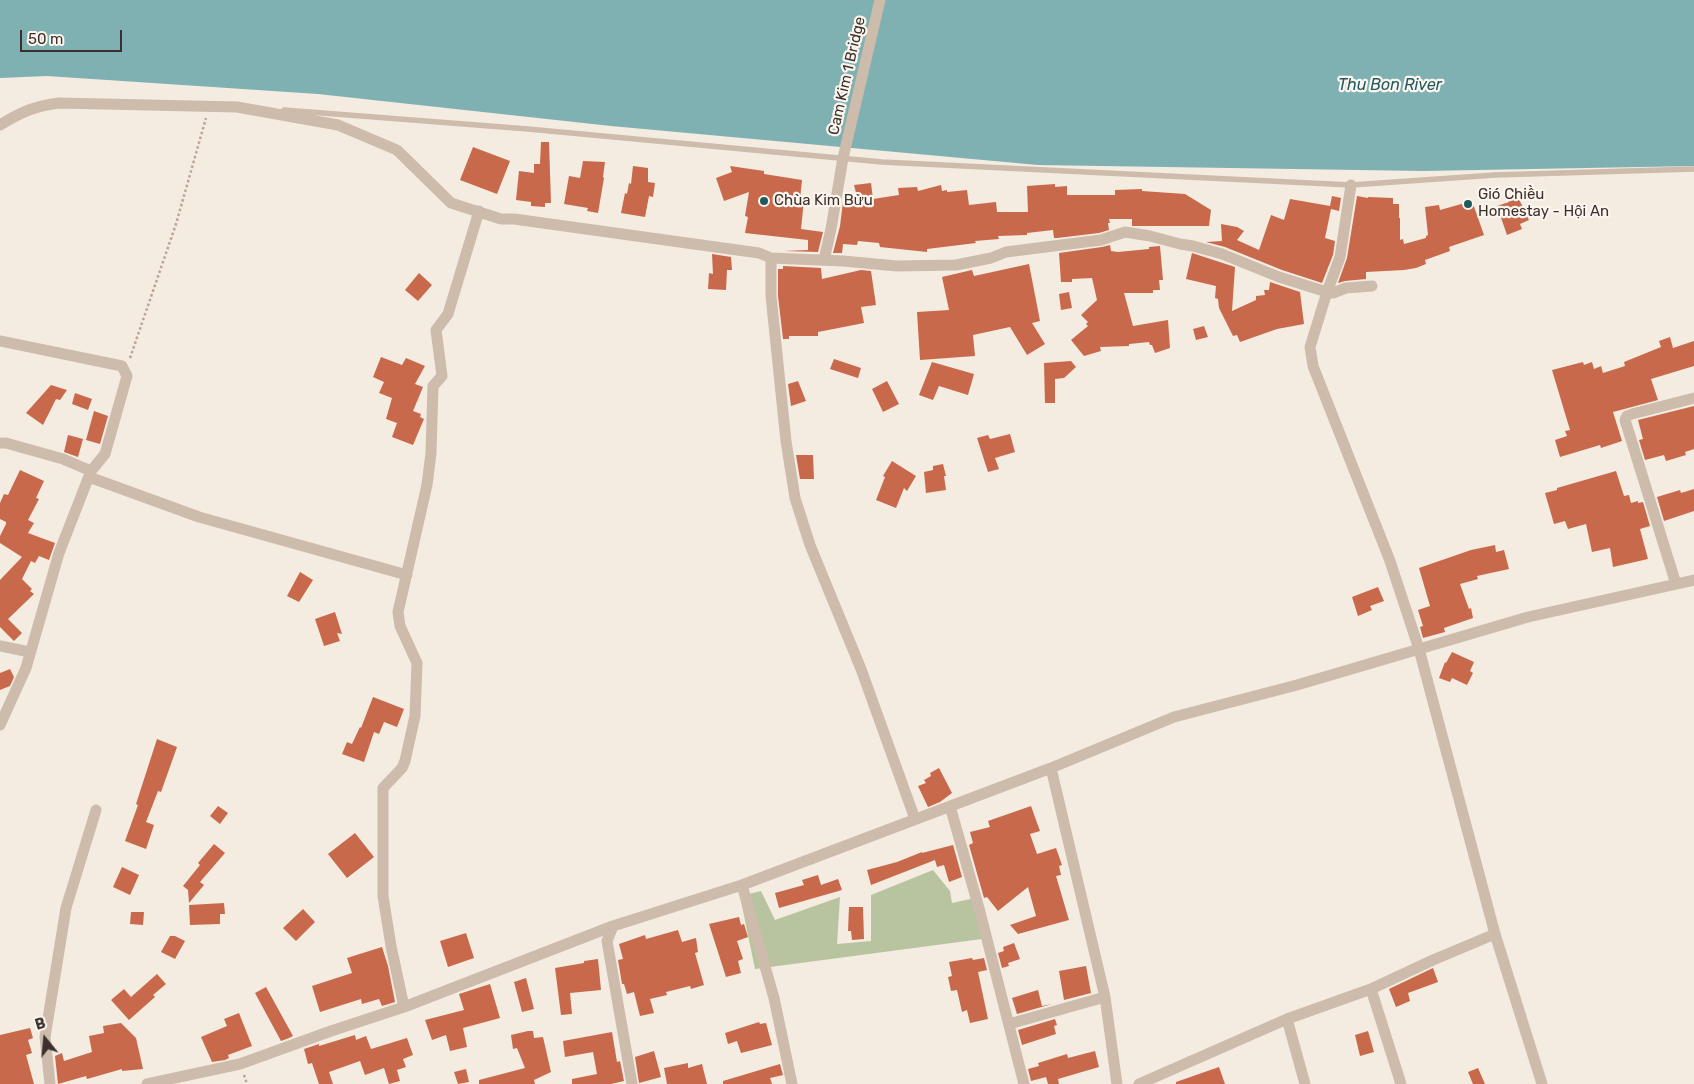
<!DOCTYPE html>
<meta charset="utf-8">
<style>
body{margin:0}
#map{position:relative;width:1694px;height:1084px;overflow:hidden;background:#f4ebe1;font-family:Rubik,sans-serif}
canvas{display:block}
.north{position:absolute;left:20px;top:1014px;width:50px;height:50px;-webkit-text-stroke:4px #fbf5ee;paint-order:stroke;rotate:343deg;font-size:14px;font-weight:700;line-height:20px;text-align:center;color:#3b302b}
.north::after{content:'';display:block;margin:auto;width:18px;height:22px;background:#3b302b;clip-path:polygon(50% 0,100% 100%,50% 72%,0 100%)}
.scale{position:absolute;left:20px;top:30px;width:102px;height:22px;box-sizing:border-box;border:2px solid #3b302b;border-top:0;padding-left:6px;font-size:15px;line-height:18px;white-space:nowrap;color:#3b302b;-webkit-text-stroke:4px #fbf5ee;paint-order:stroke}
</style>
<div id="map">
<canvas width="1694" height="1084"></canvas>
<div class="north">B</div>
<div class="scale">50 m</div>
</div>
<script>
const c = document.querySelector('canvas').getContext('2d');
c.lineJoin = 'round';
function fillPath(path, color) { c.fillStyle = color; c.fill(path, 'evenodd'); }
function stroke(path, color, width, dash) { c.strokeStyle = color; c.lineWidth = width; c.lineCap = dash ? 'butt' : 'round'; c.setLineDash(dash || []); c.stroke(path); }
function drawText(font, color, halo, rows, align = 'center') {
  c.font = font + ' Rubik,sans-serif'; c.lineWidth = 4.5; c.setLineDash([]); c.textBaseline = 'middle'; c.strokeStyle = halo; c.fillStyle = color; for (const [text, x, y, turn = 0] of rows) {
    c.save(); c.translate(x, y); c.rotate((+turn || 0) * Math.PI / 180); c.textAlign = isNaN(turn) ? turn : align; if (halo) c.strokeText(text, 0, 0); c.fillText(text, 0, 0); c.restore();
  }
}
fillPath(new Path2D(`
 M933,870L950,891L952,903L975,898L982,939L755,969L740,896L761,891L775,920L840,897L837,944L871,941V895Z`), '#b8c4a0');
fillPath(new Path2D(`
 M0,0H1694V166L1423,171L1038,165L611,126L318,94L47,76L0,78Z`), '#7fb0b2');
fillPath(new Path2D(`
 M541,142H549L551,203H545V207L531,206V202L516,200L519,171L534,173V164H540Z
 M473,147L510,161L497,194L460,180Z
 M583,161L605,162L603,177L604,178L598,213L587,211L588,208L564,204L569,176L580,178Z
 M633,166L648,168V182L655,183L653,197L649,196L645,217L621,213L625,193L627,194L629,183L631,184Z
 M730,166L764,171V174L802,180L800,199L804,200L801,229L823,232L818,252L784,251L808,250V240L745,233L748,217L745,216L749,192L724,201L716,178L732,172Z
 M871,183L873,199L899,195L898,188L917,187L918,191L941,185L942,191L947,190V192L967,190L969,205L996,202L997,212H1028L1027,186L1055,184V187L1067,186V195H1115V190L1142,189V191L1185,194L1211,210L1209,226H1132V219H1109L1110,223H1108L1109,230L1099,233L1057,238H1054L1053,230L1027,233V235L998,236L999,239L975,241L976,243L927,249V252L880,247L879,243L858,241L857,245L843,244L842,253H833L840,226L843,202L849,201V198L857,197L854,185Z
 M1517,195L1529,220L1520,224L1522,229L1507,235L1497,206L1509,202L1508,199Z
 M1332,196L1341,198L1339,211L1331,209L1325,238L1335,241L1333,255L1322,283L1282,270L1225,247L1206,242L1222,241L1221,224L1237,227L1244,231L1237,240L1259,250L1271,215L1284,220L1290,199L1330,206Z
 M1357,196L1368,198V197L1393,198V204H1399V218H1400V240L1403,239L1404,244L1426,238V236L1428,235L1425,207L1439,205L1440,210L1472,201L1484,235L1449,247L1450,251L1425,260L1426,264L1416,268L1404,270L1366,272V279L1345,281L1338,283L1347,258Z
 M1110,245L1111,251L1118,252L1149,249V247L1160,246L1163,280H1159L1160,290H1153V293H1124L1133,326L1168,320L1170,348L1155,353L1152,345H1150L1149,342L1129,344V346L1100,347L1101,351L1084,356L1071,340L1088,326L1086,324L1088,322L1081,315L1097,300L1092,278L1072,279V282H1061L1059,253L1102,247Z
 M1192,253L1235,267L1232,311L1256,300V296L1265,295L1264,290H1269L1270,282L1300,292L1304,324L1277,329L1240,342L1237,335L1233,336L1219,308L1218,299L1215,298L1216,286L1186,279Z
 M712,254L731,257L732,270H727L726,290L708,289L709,273L713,274Z
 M1029,264L1040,321L1032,323L1045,344L1027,355L1010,327L973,335L975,356L920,360L917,312L949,310L942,277L972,270L974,276Z
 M783,266L821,268L822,279L861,270L871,271L876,305L861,307L864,323L818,332V336H789V339H783L778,296V269H783Z
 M419,273L432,285L418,301L405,290Z
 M1069,292L1072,308L1061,310L1059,294Z
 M1204,326L1208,337L1196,340L1193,329Z
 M1670,337L1673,348L1694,341V366L1651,379L1658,400L1613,412L1622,441L1601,448L1600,445L1560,457L1555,440L1567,436L1565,431L1570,430L1552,370L1583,362L1584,365L1592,362L1594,369L1601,366L1603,373L1625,366L1624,362L1661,347L1659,341Z
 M381,357L402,365L406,358L425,366L415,384L423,387L413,411L421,414L420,417L424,419L413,445L392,437L397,423L386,419L392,398L379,393L384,382L373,377Z
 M834,359L861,368L858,378L830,369Z
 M1071,361L1076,367L1064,378L1055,379V403H1045L1044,363Z
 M932,362L974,374L968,395L939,386L933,400L919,395Z
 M798,381L806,401L791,406L788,384Z
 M887,381L899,404L883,412L872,389Z
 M51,385L67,390L60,400L56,399L43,425L26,413Z
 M75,393L92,399L88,410L72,404Z
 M1694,406V449L1685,452L1686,455L1666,461L1664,455L1645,460L1639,440L1643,439L1638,420Z
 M94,411L108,416L100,444L86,440Z
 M1010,434L1015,452L995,458L999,469L988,472L977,438L988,435L990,439Z
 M68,435L83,439L78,457L64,452Z
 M796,455H813L814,479H800Z
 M892,461L916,476L907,491L904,488L896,508L876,500L885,477L883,476Z
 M943,464L946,476H944L946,490L926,493L924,472L933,470V466Z
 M20,470L44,481L36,498L39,499L28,520L34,523L28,533L55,543L49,560L39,556L35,563L31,561L22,579L32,589L30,591L34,594L8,619L22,633L14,641L0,627V580L22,557L0,543V536L6,524V522L0,519V503L4,494L8,495Z
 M1616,471L1624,496L1629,495L1631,503L1638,501V503L1643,502L1650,526L1640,529L1648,559L1613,567L1610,548L1592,552L1586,524L1568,529L1565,521L1554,524L1545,493L1557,490V488Z
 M1694,489V511L1664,521L1657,497L1680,490L1681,493Z
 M1495,545L1496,552L1504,550L1509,569L1477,576L1478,579L1460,584L1469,609L1471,608L1473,618L1444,628L1445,632L1423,638L1420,627L1423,626L1418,610L1430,606L1419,568L1471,550Z
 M300,572L313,580L299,602L287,596Z
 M1378,587L1384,601L1370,606L1372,610L1358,616L1352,597Z
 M335,612L342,634L337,633L340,641L324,646L315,619Z
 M1452,652L1474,662L1470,671L1473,673L1467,685L1452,678L1450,682L1439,678L1445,662L1446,663Z
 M10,669L14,677L10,686L0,690V673Z
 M373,697L404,709L397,727L384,722L379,734L374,732L364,762L342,754L347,742L352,744L360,727L361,728Z
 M157,739L177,747L161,792L158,791L146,822L154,825L146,849L125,841L138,805L136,804Z
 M939,768L952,793L940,802L928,807L918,786L926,783L924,780L931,776L930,773Z
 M218,806L228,813L220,824L210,816Z
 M1031,806L1040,831L1030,834L1037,854L1056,848L1062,865L1059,866L1061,875L1056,876L1069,920L1018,934L1010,925L1036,916L1028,887L998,911L987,897L984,898L969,845L973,843L970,832L990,827L988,821Z
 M355,833L374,857L347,878L328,854Z
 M214,844L225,853L200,882L204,885L189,903L188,890L183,886L200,865L198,863Z
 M953,845L962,877L949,882L944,865L937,867L935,860L871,885L867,870L897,862L922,852V853Z
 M122,867L139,875L130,895L113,887Z
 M818,875L821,885L838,879L842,890L779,908L775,893L804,885L802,880Z
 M224,903L225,914H220V924L190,925L189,905Z
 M849,907H863L864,939L852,940L851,931H848Z
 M303,909L315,922L296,941L283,928Z
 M131,912H144L143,925L130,924Z
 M739,917L741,925L744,924L748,937L737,941L743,959L738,961L741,973L726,977L709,924Z
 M678,930L682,942L696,938L698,952L695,953L704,985L691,989L690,986L666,992L667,995L650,999L654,1013L640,1016L634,992L627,994L624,984H622L618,960L623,959L619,944L645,935L646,939Z
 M466,933L474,958L448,967L440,941Z
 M170,936H175L185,941L175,959L161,952Z
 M1014,943L1020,959L1008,963L1009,966L1002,968L998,953L1004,951L1003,947Z
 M382,947L388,966L395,1002L382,1006L379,999L362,1004L361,999L320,1012L312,986L352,973L347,958Z
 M972,958L973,960L984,958L987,970L978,972L988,1019L970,1023L967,1010L962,1012L957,990L951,991L948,977L952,976L949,962Z
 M598,959L601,990L570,993L572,1014L561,1015L555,968L584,963V961Z
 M1086,966L1091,993L1064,1000L1059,971Z
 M1433,968L1438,982L1408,993L1410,1001L1396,1007L1389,989Z
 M157,974L166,984L153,995L155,997L129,1020L111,1000L124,989L131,997Z
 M526,978L534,1009L522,1012L514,982Z
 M490,984L500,1018L463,1028L467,1047L450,1051L446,1035L432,1040L425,1020L464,1010L459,994Z
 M266,987L293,1036L289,1038L281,1041L255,993Z
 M1038,990L1042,1006L1052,1004L1017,1014L1012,998Z
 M239,1013L252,1046L228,1055L229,1058L225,1060L212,1062L201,1037L227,1026L224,1019Z
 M1055,1019L1057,1025L1054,1026L1056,1034L1022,1045L1018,1030Z
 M759,1022L760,1024L766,1023L772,1045L741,1053L737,1041L728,1044L725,1033Z
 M121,1023L136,1038L143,1069L122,1071V1069L87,1079L86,1076L58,1084L55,1056L62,1053L64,1061L92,1052L89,1036L104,1033L103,1026Z
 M30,1028L33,1038L28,1040L32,1053L26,1055L34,1084H0V1035Z
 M528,1031H533L534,1038L543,1037L551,1072L534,1080L535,1084H479V1080L525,1068L517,1048L513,1049L511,1035Z
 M1368,1031L1374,1052L1360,1056L1355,1035Z
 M612,1032L617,1062L620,1061L624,1081L611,1084H572V1079L597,1074L593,1052L565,1057L563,1041Z
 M355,1035L356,1040L366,1036L371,1049L407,1038L413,1055L403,1059L406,1067L397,1070L400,1081L389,1084L384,1068L365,1075L360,1061L329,1072L333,1084H319L312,1063L308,1064L304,1049L319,1044V1046Z
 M654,1051L661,1077L639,1083L635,1057Z
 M1095,1051L1099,1067L1058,1079L1059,1084H1048L1046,1077L1031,1081L1028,1069L1039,1066L1038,1063L1067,1054L1068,1058Z
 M688,1063V1068L702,1064L707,1084H667L664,1068Z
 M780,1064L783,1075L770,1078L772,1084H723V1081Z
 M1219,1067L1225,1084H1176V1082Z
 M1478,1068L1485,1084H1473L1468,1072Z
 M466,1069L469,1082L458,1084L454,1072Z`), '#c8694b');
stroke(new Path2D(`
 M130,358L176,224L206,118
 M244,1075L247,1084`), '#b9a596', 2.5, [2.5, 2.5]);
stroke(new Path2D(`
 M284,110L528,129L882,162L1351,185L1495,175L1694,169`), '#cdbbac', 5.5);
stroke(new Path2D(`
 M0,125C21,112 35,106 59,103L237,107L338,125L397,150L451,203L501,219H514L759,253L771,258L843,261L897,266L956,265L991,258L1006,252L1101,240L1125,232L1150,236L1180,244L1193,246L1222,254L1279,277L1327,292L1333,293L1346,288L1372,286
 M1351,185L1340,257L1327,292L1310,347L1313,366L1390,561L1419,649L1495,934L1542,1084
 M771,258V296L786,441L795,498L810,545L861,669L915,819
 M824,260L831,229L843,158L880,0
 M0,341L122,366L127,376L105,454L91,471L59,553L26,668L0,725
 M0,443H6L63,459L91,471
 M89,477L199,517L407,575
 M1676,584L1625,420L1627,416L1632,414L1694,398
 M0,646L30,652
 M1051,768L1105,997L1117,1084
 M950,806L980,912L1024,1084
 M742,885L774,998L792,1084
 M613,926L607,941L632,1084
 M1371,989L1401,1084
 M404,1007L391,946L383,896V788L402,768L405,761L415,716L417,663L400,626L398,612L427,485L431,453L433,386L442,376L436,330L448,314L479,211
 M1287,1019L1305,1084
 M1009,1024L1105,997
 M50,1084L45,1037L66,908L96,810
 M147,1084L240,1064L331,1031L404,1007L613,926L742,885L1051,768L1174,717L1297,685L1528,617L1694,580
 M1139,1084L1287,1019L1371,989L1433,960L1495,934`), '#cdbbac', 11);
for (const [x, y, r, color] of [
 [764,201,5,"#1f5a5e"],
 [1468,204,5,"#1f5a5e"]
]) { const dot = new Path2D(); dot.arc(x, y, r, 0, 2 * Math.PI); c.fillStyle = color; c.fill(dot); stroke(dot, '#fbf5ee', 2); }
drawText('15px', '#3b302b', '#fbf5ee', [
 ["Cam Kim 1 Bridge",847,76,-77]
]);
drawText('15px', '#3b302b', '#fbf5ee', [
 ["Gió Chiều",1478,195],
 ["Homestay - Hội An",1478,212],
 ["Chùa Kim Bửu",774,201]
], 'left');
drawText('italic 16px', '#1f5a5e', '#fbf5ee', [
 ["Thu Bon River",1390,85]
]);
</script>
